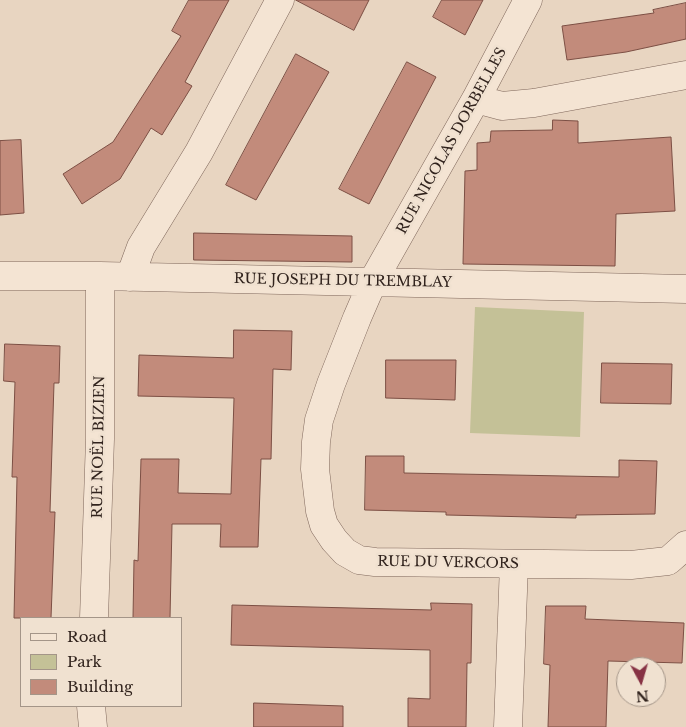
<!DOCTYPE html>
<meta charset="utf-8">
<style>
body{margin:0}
#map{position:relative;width:686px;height:727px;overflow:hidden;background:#e8d5c1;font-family:"Libre Baskerville",serif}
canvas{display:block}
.legend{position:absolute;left:20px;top:617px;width:162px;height:90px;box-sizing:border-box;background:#f0e1d0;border:1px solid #a49588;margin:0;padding:6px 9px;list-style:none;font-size:15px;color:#31231d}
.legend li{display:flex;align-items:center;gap:10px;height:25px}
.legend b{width:25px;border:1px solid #a49588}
.north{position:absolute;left:616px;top:657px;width:50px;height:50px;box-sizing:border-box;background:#f0e1d0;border:1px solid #a49588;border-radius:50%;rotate:174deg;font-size:14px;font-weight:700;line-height:20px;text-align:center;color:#31231d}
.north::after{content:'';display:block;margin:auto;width:18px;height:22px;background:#873244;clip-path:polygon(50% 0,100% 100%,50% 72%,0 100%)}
</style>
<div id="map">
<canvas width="686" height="727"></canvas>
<ul class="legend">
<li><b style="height:6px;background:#f4e4d3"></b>Road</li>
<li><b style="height:14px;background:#c4c197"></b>Park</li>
<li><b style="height:14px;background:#c28b7b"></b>Building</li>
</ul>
<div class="north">N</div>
</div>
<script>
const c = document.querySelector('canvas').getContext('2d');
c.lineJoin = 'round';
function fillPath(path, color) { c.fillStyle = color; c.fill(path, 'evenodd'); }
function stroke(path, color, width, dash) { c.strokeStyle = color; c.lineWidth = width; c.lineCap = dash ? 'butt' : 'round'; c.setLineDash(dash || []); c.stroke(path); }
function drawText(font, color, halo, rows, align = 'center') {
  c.font = font + ' "Libre Baskerville",serif'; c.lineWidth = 5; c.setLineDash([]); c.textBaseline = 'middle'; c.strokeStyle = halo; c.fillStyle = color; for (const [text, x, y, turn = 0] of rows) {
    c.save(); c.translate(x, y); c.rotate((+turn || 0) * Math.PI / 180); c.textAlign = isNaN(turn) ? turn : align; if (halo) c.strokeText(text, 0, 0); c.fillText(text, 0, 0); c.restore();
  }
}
fillPath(new Path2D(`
 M475,307L584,312L580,437L470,433Z`), '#c4c197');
const building = new Path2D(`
 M189,0H229L185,82L192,86L162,135L151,128L120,179L82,204L63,174L113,142L181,36L172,31Z
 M296,0H369L354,30Z
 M442,0H483L465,35L433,17Z
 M686,3V39L626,52L567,60L562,26L654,13L653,10Z
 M296,54L329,72L256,200L226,185Z
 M407,62L436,77L369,204L339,189Z
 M553,120L578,121V143L671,137L675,211L616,214L615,266L463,264L465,171L477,170V143L490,142L491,131L552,130Z
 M21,140L24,213L0,215V141Z
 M194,233L352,236V262L194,260Z
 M234,330L292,331L291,370L273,369L271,459H261L258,547H220L221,524H172L170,618H133L134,560L138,561L141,459H179L178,493L231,494L234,398L138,396L139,355L233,358Z
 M5,344L60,346L59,383H54L50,512H55L51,618H14L17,477H12L15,382L4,381Z
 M386,360H456L455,400L386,398Z
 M602,363L672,364L671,404L601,403Z
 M366,456H404V473L619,477V460L657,461L655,514L576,515V518L446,515V512L365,510Z
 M431,603L472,604L471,663H467L466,727H408V698L430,699V650L231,645L232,605L431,610Z
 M546,606H586L585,619L684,623L682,663L608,661L606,727H548L550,665L544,664Z
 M254,703L343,706V727H254Z`);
fillPath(building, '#c28b7b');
stroke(building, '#7c4f44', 1);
const minor = new Path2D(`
 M528,0L476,99L373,281L357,318L331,384L319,420L316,442L315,469L320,511L324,525L334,540L345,552L359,560L375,562L631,565L668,561L686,545
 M476,99L502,106L534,103L686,75
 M0,276H100L686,289
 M130,277L141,247L199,152L280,0
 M94,618L100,439V276
 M91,706L93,727
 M508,727L514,564`);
stroke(minor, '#7f675b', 29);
stroke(minor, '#f4e4d3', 28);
drawText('14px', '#31231d', '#f0e1d0', [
 ["RUE NICOLAS DORBELLES",452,141,-61],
 ["RUE JOSEPH DU TREMBLAY",343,281,1],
 ["RUE NOËL BIZIEN",99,447,-89],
 ["RUE DU VERCORS",448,563,1]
]);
</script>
